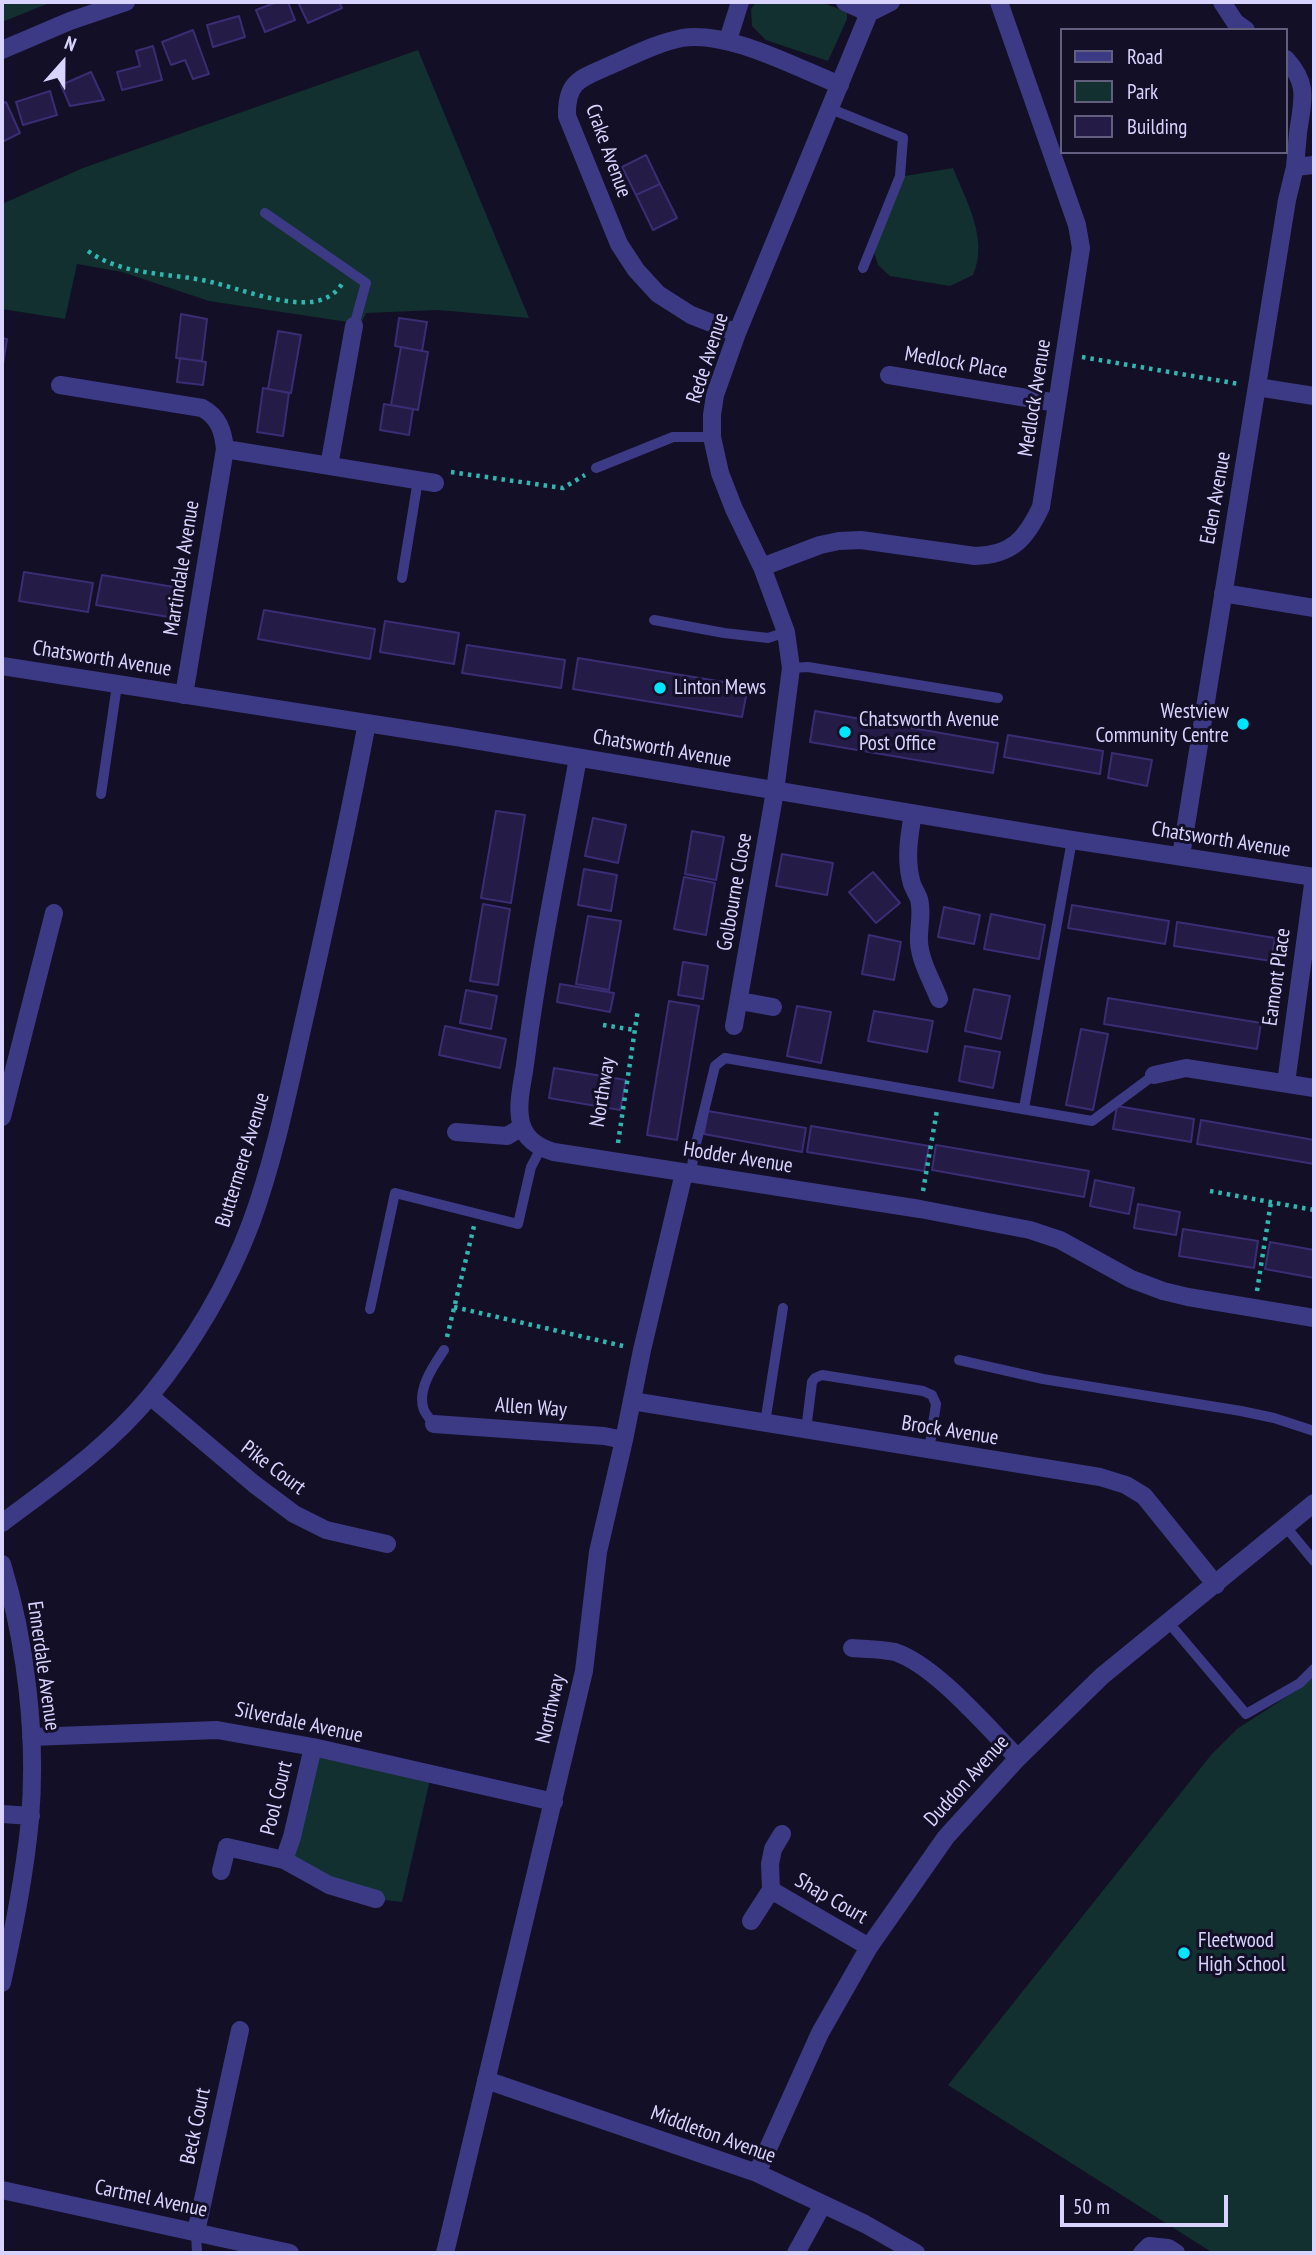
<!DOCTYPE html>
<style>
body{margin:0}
#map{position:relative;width:1316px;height:2255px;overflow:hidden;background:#130f26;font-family:"PT Sans Narrow",sans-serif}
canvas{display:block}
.frame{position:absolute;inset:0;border:4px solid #d9d4ff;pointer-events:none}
.legend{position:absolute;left:1060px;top:28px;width:228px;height:126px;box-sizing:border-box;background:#130f26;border:2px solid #625e7d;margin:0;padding:9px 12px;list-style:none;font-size:21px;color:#d9d4ff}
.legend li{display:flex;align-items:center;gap:14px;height:35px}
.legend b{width:35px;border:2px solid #625e7d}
.north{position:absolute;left:28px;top:28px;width:70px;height:70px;-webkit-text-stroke:5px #130f26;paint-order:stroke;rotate:21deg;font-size:19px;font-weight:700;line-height:28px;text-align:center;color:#d9d4ff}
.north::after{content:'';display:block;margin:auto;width:24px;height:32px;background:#d9d4ff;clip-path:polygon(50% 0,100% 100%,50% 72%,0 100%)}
.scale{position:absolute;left:1060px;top:2195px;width:168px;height:32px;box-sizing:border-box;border:4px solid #d9d4ff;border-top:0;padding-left:9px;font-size:21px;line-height:24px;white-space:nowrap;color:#d9d4ff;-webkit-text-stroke:5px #130f26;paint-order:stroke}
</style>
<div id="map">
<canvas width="1316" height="2255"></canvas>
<div class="frame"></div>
<ul class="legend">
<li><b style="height:9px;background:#3d3a85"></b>Road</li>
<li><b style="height:19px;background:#12302f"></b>Park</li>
<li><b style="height:19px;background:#241b47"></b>Building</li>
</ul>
<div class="north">N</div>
<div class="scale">50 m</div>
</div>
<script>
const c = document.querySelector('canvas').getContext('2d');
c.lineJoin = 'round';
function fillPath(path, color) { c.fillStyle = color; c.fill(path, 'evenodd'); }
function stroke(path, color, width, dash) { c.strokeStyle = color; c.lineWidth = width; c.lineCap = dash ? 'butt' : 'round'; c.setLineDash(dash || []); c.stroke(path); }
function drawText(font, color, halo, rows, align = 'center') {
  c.font = font + ' "PT Sans Narrow",sans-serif'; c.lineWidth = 6; c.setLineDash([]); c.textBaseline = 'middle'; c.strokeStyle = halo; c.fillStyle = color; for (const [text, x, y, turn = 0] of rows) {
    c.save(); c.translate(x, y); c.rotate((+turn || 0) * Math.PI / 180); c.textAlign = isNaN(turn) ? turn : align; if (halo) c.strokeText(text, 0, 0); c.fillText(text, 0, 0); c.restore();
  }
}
fillPath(new Path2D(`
 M2,2H52L2,22Z
 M756,2H821L847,12V19L828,61L766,40L752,26L751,9Z
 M418,50L529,318L438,310L366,313L361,324L209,301L122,272L77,264L65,319L2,309V204L83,168Z
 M953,168C966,201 989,239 973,275L950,286L890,276L878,265L874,252L905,176Z
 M1314,1676V2253H1213L948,2085L1211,1755L1237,1729L1303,1686Z
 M313,1747L431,1775L402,1902L376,1899L284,1860Z`), '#12302f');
const building = new Path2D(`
 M277,2H288L295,20L265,32L256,10Z
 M298,2H339L342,8L308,23Z
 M239,16L245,37L213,47L207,25Z
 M193,30L209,74L193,79L185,60L171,65L162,42Z
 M153,46L162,80L122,90L117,72L140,66L136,51Z
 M91,72L104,100L70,106L61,85Z
 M50,91L57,115L23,125L16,102Z
 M6,102L20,133L2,142V104Z
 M646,155L660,184L636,195L622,167Z
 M660,184L677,218L653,230L636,195Z
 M181,314L207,319L202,361L176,358Z
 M399,318L427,322L422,351L395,346Z
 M278,331L301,335L291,393L268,389Z
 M2,338L7,339L2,370Z
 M401,347L428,352L418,410L391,405Z
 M180,358L206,362L203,385L177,382Z
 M263,388L289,393L283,436L257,432Z
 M384,404L413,409L409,435L380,430Z
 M24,572L93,583L88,612L19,601Z
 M102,575L180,588L175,618L96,605Z
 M264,610L375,629L370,659L258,639Z
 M385,621L459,633L454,664L380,652Z
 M467,645L565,660L561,688L462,673Z
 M578,658L748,686L742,717L573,689Z
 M815,711L998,743L993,773L810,742Z
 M1008,735L1103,751L1100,774L1004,757Z
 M1112,753L1152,760L1147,786L1108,778Z
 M496,811L525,815L511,903L481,898Z
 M593,818L626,825L618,863L585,856Z
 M692,831L724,837L716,880L685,874Z
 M782,854L833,863L827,895L776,886Z
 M584,869L617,875L611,911L578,905Z
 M873,872L900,903L876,923L849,892Z
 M684,877L715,883L706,935L674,929Z
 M483,904L510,909L498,985L470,981Z
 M1072,905L1169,921L1165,944L1068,928Z
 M944,907L980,915L974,944L938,937Z
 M991,914L1045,925L1039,959L984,949Z
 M588,916L621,921L609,990L576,984Z
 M1177,922L1275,938L1271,961L1174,946Z
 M869,935L901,942L894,980L862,974Z
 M683,962L708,966L703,999L678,995Z
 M560,984L614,993L610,1012L557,1002Z
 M974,989L1010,996L1001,1039L965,1031Z
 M466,990L497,996L491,1029L460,1023Z
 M1108,998L1261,1023L1257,1049L1104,1024Z
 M669,1001L699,1006L677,1140L647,1135Z
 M797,1006L831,1012L821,1063L787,1056Z
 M874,1011L933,1021L927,1052L868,1041Z
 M445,1026L506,1039L500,1068L439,1055Z
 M1081,1029L1108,1034L1093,1110L1066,1105Z
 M965,1046L1000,1052L993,1088L959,1081Z
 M554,1068L626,1080L620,1110L549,1098Z
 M1117,1106L1194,1119L1191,1142L1113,1129Z
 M708,1111L806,1128L802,1152L704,1134Z
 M1201,1120L1314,1140V1164L1197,1144Z
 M811,1126L929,1146L924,1171L807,1152Z
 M936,1145L1089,1171L1084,1197L932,1170Z
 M1095,1180L1134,1188L1129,1214L1090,1206Z
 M1138,1204L1180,1212L1176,1235L1134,1228Z
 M1183,1229L1258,1241L1254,1268L1179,1256Z
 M1270,1242L1314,1250V1278L1265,1269Z`);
fillPath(building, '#241b47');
stroke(building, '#3b2d73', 2);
stroke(new Path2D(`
 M88,251C124,277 170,272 211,282C240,289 281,305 311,302C323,301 335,295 342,284
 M1082,357L1239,384
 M451,472L563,488L585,475
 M603,1025L635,1030
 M618,1143L638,1009
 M923,1191L937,1110
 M1210,1191L1314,1210
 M1257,1291L1271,1202
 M454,1307L623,1346
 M447,1337L474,1226`), '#2fb8b0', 4.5, [3.5, 5]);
stroke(new Path2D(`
 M831,109L903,138L900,176L863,268
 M265,213L366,283L354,326
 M596,468L673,437H712
 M402,578L418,480
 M654,620L724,633L768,638L786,632
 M791,668L808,667L998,698
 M101,794L117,685
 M1024,1108L1072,840
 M691,1174L694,1152L715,1066L725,1058L1092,1121L1154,1075
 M370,1309L395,1193L518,1224L531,1167L541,1148
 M959,1360L1043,1379L1241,1411L1274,1418L1314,1431
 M765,1423L783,1308
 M434,1424C431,1420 426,1415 424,1410C416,1390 434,1365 444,1350
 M806,1430L812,1382L815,1378L822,1375L923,1391L932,1395L936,1404L929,1451
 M1286,1527L1314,1561
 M1169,1623L1246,1714L1300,1683L1314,1669
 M196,2232L197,2253`), '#3d3a85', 10);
stroke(new Path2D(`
 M845,2L869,13
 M1222,2L1235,22L1246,30
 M728,40L740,2
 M1286,59C1310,85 1302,102 1298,133C1297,144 1296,156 1295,167
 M737,333L691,315L658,294L636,270L619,244L567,116C566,80 582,78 611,65C634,55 657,43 682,38C727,30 797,68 840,85
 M889,375L1057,403
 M60,385L202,408C219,417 223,431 225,449L184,695
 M1257,387L1314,396
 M225,449L435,483
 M329,466L354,326
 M762,567L820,545L839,541L861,540L975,556C1012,555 1026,539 1041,507L1081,248L1077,225L999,2
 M1223,593L1314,608
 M578,758C560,857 539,957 526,1057C524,1078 515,1106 522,1126C527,1141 540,1148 554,1152L920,1209L1030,1230L1060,1240L1131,1279L1163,1291L1188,1297L1314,1318
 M913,814C909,836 905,861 912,884C914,889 917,894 919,899C923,914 918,928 919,942C920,961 932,981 939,999
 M1181,856L1287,200L1295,167L1314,165
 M740,1001L773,1007
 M734,1026L775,791L791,668L786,632L762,567L734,509L720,473L712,437V415L715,395L737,333L869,13L891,2
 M1154,1075L1186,1068L1314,1088
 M1286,1083L1314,877
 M2,1117L54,913
 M456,1132L507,1136L522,1127
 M150,1396L254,1484L294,1514L326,1530L387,1544
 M632,1401L1100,1477L1126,1485L1144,1496L1216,1585
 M434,1424L604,1436L624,1440
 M2,1523C54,1484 108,1447 150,1396C192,1345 228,1284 251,1223C277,1152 291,1076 308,1003C329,910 349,817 367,723
 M2,1564C26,1642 37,1737 30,1819C25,1874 14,1928 2,1983
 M852,1648C865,1649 882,1649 895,1652C935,1665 987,1727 1018,1758
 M31,1737L217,1730L313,1747L554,1802
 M2,1814L31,1816
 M284,1860L292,1837L313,1747
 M221,1871L227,1847L284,1860L329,1885L376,1899
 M771,1890L869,1947
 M751,1921L771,1890L770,1864L773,1849L782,1834
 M486,2080L757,2173L865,2224L916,2253
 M757,2173L820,2033L869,1947L946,1837L1018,1758L1102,1676L1314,1503
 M2,2190L290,2253
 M196,2232L240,2030
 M445,2253L584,1671L598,1552L624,1440L642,1350L684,1173
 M796,2253L823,2204
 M1142,2253L1149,2246L1168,2248L1176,2253`), '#3d3a85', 18);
stroke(new Path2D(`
 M2,50L70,21L126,2
 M2,666L456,737L1072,840L1314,877`), '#3d3a85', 18);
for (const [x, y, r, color] of [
 [660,688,7,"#00e5ff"],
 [1243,724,7,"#00e5ff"],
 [845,732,7,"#00e5ff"],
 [1184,1953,7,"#00e5ff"]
]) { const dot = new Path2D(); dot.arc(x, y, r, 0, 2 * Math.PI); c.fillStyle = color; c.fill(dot); stroke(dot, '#130f26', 2.5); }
drawText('21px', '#d9d4ff', '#130f26', [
 ["Crake Avenue",608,151,70],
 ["Rede Avenue",708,358,-72],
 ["Medlock Place",956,363,10],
 ["Medlock Avenue",1035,398,-81],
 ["Eden Avenue",1216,498,-80],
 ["Martindale Avenue",182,568,-81],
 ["Chatsworth Avenue",102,659,9],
 ["Chatsworth Avenue",662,749,10],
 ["Chatsworth Avenue",1221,840,9],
 ["Golbourne Close",735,892,-80],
 ["Eamont Place",1277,977,-82],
 ["Northway",603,1092,-81],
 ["Hodder Avenue",738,1158,9],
 ["Buttermere Avenue",243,1160,-73],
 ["Allen Way",531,1408,4],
 ["Brock Avenue",950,1431,9],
 ["Pike Court",273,1468,37],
 ["Ennerdale Avenue",43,1666,82],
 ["Northway",551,1709,-77],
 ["Silverdale Avenue",299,1723,12],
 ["Duddon Avenue",967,1781,-48],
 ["Pool Court",277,1798,-76],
 ["Shap Court",831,1899,30],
 ["Beck Court",196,2126,-78],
 ["Middleton Avenue",713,2135,20],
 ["Cartmel Avenue",151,2199,12]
]);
drawText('21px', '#d9d4ff', '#130f26', [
 ["Linton Mews",674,688],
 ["Westview",1229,712,"right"],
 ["Community Centre",1229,736,"right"],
 ["Chatsworth Avenue",859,720],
 ["Post Office",859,744],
 ["Fleetwood",1198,1941],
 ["High School",1198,1965]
], 'left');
</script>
